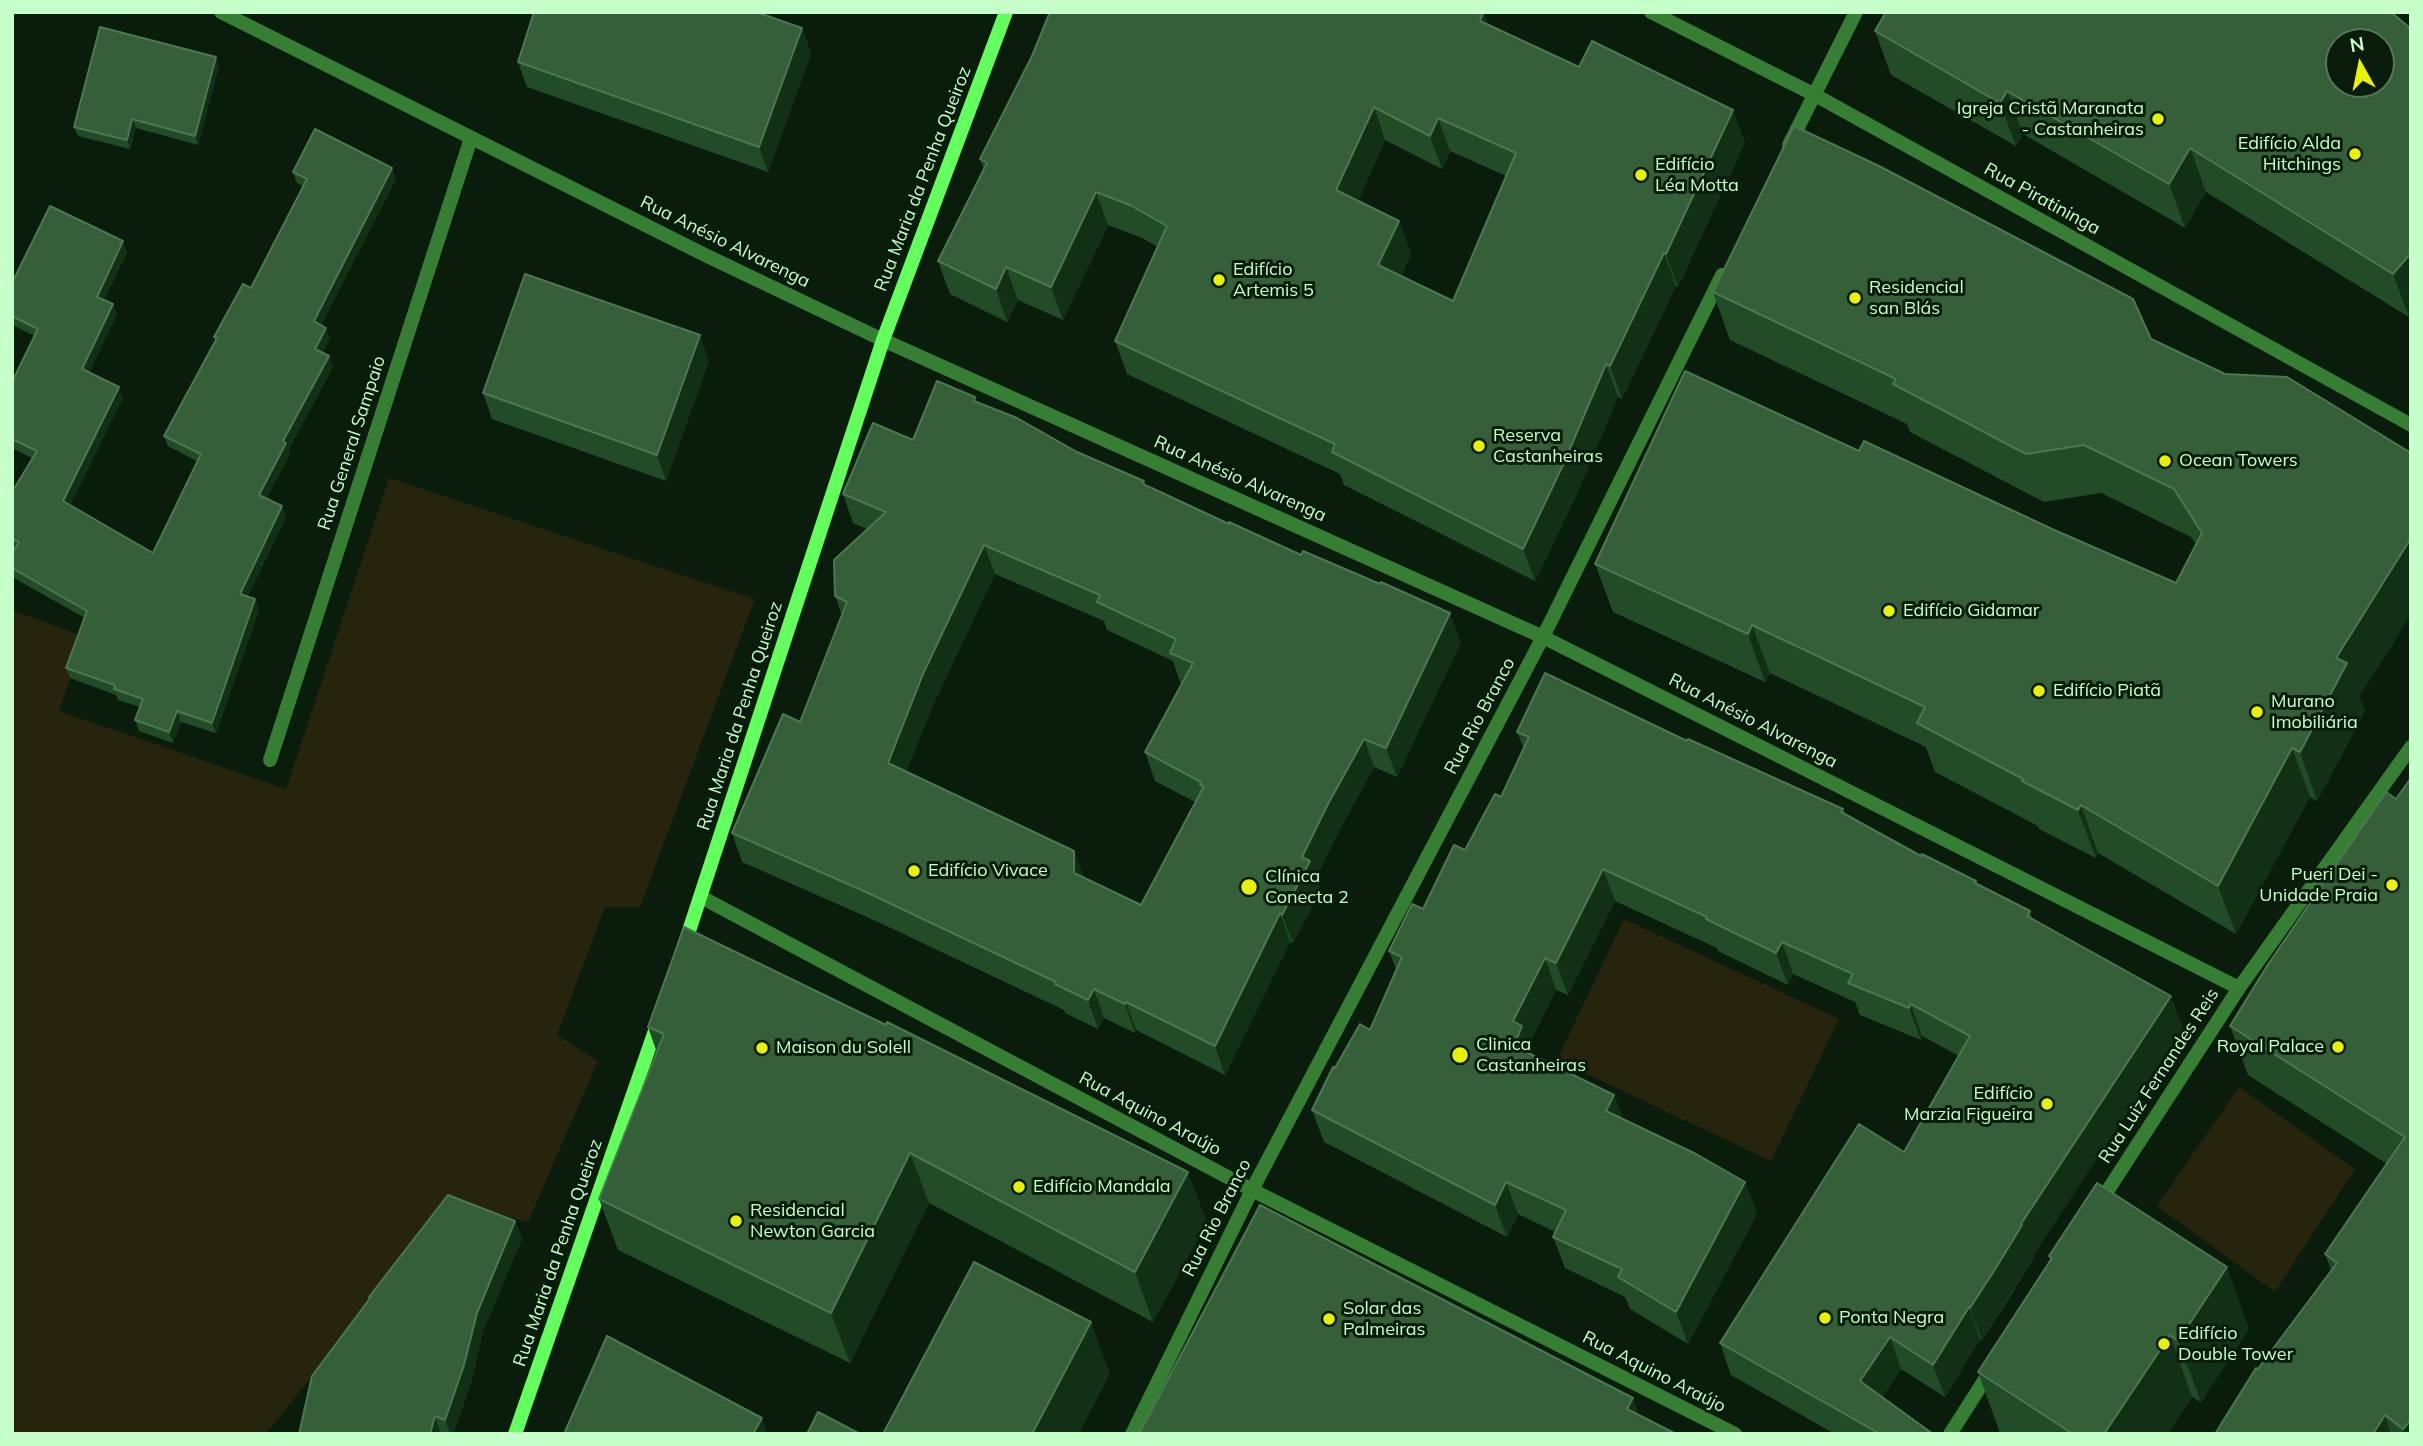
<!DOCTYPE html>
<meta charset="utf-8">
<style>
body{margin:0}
#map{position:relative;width:2423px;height:1446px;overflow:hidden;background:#0a1c0c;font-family:Mulish,sans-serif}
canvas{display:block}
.frame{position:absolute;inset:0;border:14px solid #c6ffc9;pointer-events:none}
.north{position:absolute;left:2325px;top:28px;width:70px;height:70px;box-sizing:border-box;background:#0a1c0c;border:2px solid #557758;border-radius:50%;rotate:351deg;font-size:19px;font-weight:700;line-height:28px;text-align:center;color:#c6ffc9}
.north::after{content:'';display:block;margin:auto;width:24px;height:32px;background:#e7f100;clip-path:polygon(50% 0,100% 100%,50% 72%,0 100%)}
</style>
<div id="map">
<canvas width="2423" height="1446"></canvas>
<div class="frame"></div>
<div class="north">N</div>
</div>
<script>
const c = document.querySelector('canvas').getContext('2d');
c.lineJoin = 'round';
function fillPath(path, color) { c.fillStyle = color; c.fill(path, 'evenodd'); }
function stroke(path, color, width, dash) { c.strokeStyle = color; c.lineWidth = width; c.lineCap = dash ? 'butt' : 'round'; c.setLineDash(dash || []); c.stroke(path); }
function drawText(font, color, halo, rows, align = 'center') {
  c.font = font + ' Mulish,sans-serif'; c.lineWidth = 6; c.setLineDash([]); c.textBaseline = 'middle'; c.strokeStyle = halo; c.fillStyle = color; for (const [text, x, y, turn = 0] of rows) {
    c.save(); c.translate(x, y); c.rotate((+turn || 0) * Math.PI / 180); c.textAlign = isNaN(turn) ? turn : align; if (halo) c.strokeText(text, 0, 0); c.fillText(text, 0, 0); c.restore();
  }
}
fillPath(new Path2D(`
 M389,478L755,599L640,907H605L557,1035L598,1061L528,1222L451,1202L266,1434H12V610L85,637L59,711L286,789Z
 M1624,919L1839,1019L1771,1161L1557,1060Z
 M2239,1087L2355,1169L2275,1292L2157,1206Z`), '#27240d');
stroke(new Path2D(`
 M221,12L705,255L883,340L1543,637L2239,988
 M1651,12L1815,95L2411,425
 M1789,145L1856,12
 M270,760L471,138
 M701,897L1252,1190L1735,1434
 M2097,1207L2239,988L2411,747
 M1132,1434L1252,1190L1543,637L1722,275
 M1950,1434L1991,1370`), '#357e33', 14);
stroke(new Path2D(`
 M684,946L883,340L1006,12
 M515,1434L658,1022`), '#62ff5d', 14);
fillPath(new Path2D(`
 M1484,13L1488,25L1745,142L1678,287L1676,286L1622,399L1618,397L1575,498L1535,581L1344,485L1340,474L1127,374L1115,341L1158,247L1142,238L1108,225L1063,320L1018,300L1007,322L950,294L938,261L984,170L980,159ZM1385,140L1442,169L1450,151L1506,176L1453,301L1401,276L1411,254L1399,221L1358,201Z
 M802,28L811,54L768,172L527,87L518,62Z
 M2411,29V315L2409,317L2206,192L2185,228L2023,134L2016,146L1891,75L1875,31Z
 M219,66L198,145L136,128L130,149L78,136L74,127Z
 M293,172L396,179L321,325L330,338L322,353L333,367L289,449L290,454L266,499L286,517L248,596L255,599L259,610L216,733L181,722L173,743L139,731L135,720L140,707L118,700L116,695L70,678L66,668L85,618L12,577V553L15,549L12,547V492L32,458L12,448V382L35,336L12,325V283L127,252L104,300L113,304L117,314L89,373L123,398L70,505L153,553L198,462L168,446L164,436L216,341L214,337L251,288L303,186L297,183Z
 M1713,292L2151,339L2225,374L2411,453V614L2359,697L2365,711L2317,801L2310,797L2236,934L2098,853L2096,858L2039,829L2038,826L1935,772L1926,747L1770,673L1765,682L1613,612L1595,564L1859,451L2052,529L2176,583L2196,544L2191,537L2101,493L2044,502L1910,432L1907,424L1730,340Z
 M709,361L666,481L492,419L483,393Z
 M977,402L1077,452L1144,481L1145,485L1461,642L1397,777L1374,767L1338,833L1316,878L1321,890L1293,943L1290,942L1225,1075L1136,1030L1135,1033L1104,1018L1098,1029L1065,1013L1064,1010L876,921L742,862L732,833L800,722L842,616L835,596L867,529L853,523L843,494L913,440ZM995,574L1104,621L1107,630L1173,661L1180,682L1183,683L1145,752L1155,781L1195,802L1141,905L1084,878L906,772L934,703Z
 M1517,732L1687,741L1843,809L1845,813L1921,856L1976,881L1977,884L2030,911L2033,920L2183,1028L2033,1255L2034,1257L2011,1295L1982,1340L1980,1339L1945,1397L1901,1369L1882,1397L1933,1434H1835L1731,1375L1720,1343L1904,1152L1959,1056L1922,1036L1921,1040L1860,1015L1855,1002L1793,974L1788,985L1718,951L1717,948L1615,901L1568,995L1556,990L1529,1044L1533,1055L1614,1095L1623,1119L1745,1182L1757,1214L1688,1344L1630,1309L1625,1297L1565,1268L1553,1237L1555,1232L1518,1214L1507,1237L1324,1142L1312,1110L1335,1068L1370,1030L1396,969L1389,951L1423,909L1465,850L1501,797L1524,749Z
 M2411,778V1434H2215L2258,1369L2331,1270L2325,1254L2387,1164L2248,1075L2230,1026Z
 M648,1027L1207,1222L1153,1322L929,1203L850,1363L618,1250L599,1199L657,1053Z
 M515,1221L522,1239L483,1331L471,1383L453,1434H299L370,1299L369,1297Z
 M2049,1256L2249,1329L2201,1402L2192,1397L2167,1434L2000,1433L1978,1372L2051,1260Z`), '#224c27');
fillPath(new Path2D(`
 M1484,13L1496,45L1480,21Z
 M802,28L811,54L768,172L759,147Z
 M216,57L219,66L198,145L195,136Z
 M2007,91L2023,134L2016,146L2000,103Z
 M1374,107L1385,140L1348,223L1336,190Z
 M1733,110L1745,142L1678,287L1666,254Z
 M1438,118L1450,151L1442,169L1430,136Z
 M132,119L136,128L130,149L127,140Z
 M2190,148L2206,192L2185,228L2169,184Z
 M392,168L396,179L318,332L314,321Z
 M1096,192L1108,225L1063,320L1051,287Z
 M1399,221L1411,254L1390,298L1378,265Z
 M123,241L127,252L101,308L97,297Z
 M1664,253L1676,286L1622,399L1610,366Z
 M2411,253V315L2409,317L2393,274Z
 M1006,267L1018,300L1007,322L996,289Z
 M113,304L117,314L86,380L82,369Z
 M326,328L330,338L319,360L315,349Z
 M700,335L709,361L666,481L657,455Z
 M329,356L333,367L289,449L290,454L263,506L259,495L283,441Z
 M1606,364L1618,397L1575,498L1535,581L1523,549Z
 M119,387L123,398L67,512L63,501Z
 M282,506L286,517L244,605L240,594Z
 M2411,538V614L2359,697L2365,711L2317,801L2300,752L2336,658Z
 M984,545L995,574L934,703L898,792L888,763L923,674Z
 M255,599L259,610L216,733L212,723Z
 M1450,613L1461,642L1397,777L1386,748Z
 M1752,625L1770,673L1765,682L1748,634Z
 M177,711L181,722L173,743L169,732Z
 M1364,739L1374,767L1338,833L1316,878L1321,890L1293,943L1282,915L1302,857L1328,804Z
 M2292,748L2310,797L2236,934L2218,886Z
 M2081,805L2098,853L2096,858L2078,810Z
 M1074,851L1085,880L1074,873Z
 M1603,869L1615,901L1568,995L1556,963Z
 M1280,913L1290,942L1225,1075L1215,1046Z
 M1782,942L1793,974L1788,985L1776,953Z
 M1545,958L1556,990L1529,1044L1534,1058L1514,1046L1513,1021Z
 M1094,989L1104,1018L1098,1029L1088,1000Z
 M2171,996L2183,1028L2033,1255L2034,1257L1982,1340L1970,1308L2021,1224Z
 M1126,1002L1136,1030L1135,1033L1125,1004Z
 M1911,1004L1922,1036L1921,1040L1909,1008Z
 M1614,1095L1626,1127L1606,1111Z
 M910,1153L929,1203L850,1363L831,1313Z
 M1188,1172L1207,1222L1153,1322L1135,1272Z
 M1506,1182L1518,1214L1507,1237L1495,1205Z
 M1745,1182L1757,1214L1688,1344L1676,1312Z
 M515,1221L522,1239L483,1331L471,1383L453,1434H450L445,1420L477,1313Z
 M2227,1267L2249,1329L2201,1402L2178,1341Z
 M1969,1307L1980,1339L1945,1397L1933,1365Z
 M1091,1322L1110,1374L1079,1434H1032Z
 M2170,1335L2192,1397L2167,1434H2104Z
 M1890,1337L1901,1369L1872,1413L1860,1381Z
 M1633,1398L1644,1430L1627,1409Z
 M2385,1415L2391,1434H2373Z
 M435,1416L441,1434H430Z
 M762,1418L767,1434H753Z
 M2411,1420V1434H2405L2403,1429Z`), '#113015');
const building = new Path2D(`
 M534,12H756L802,28L759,147L518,62Z
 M1050,12H1483L1480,21L1579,67L1592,41L1733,110L1666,254L1664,253L1610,366L1606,364L1563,465L1523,549L1332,452L1335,444L1115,341L1167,226L1130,205L1096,192L1051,287L1006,267L996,289L938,261L987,163L980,159L1032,56ZM1374,107L1430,136L1438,118L1516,153L1453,301L1378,265L1399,221L1336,190Z
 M1886,12H2391L2411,29V253L2393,274L2190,148L2169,184L2007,91L2000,103L1875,31ZM2339,42H2381V84H2339Z
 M100,27L216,57L195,136L132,119L127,140L74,127Z
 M1794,126L1879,166L2133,299L2151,339L2225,374L2287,377L2411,453V538L2336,658L2347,663L2300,752L2292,748L2218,886L2081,805L2078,810L2022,781L2023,779L1917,723L1925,707L1752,625L1748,634L1595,564L1685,371L1859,451L1864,441L2052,529L2176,583L2202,533L2174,489L2084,445L2026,454L1893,384L1896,379L1713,292Z
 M315,129L392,168L314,321L326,328L315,349L329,356L283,441L286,443L259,495L282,506L240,594L255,599L212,723L177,711L169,732L135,720L143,699L114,689L115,685L66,668L87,611L12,568V553L19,542L12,539V492L37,451L12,439V382L38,329L12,316V283L50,206L123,241L97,297L113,304L82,369L119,387L63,501L153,553L201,454L164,436L217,338L214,337L243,284L251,288L307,179L293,172Z
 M525,274L700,335L657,455L483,393Z
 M937,381L975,397L974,401L1017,418L1077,452L1144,481L1143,484L1229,524V522L1301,555L1303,551L1380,584L1381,582L1450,613L1386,748L1364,739L1328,804L1302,857L1310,861L1282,915L1280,913L1215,1046L1126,1002L1125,1004L1094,989L1088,1000L1055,984L1056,982L866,892L732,833L783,714L800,722L847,602L835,596L834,560L886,512L843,494L873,423L913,440ZM984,545L1100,595L1097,602L1176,639L1170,653L1193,663L1145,752L1201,782L1200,785L1204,786L1141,905L1074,873V851L888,763L923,674Z
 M1545,673L1687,741L1688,739L1843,809L1841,812L1921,856L1922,854L1976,881L1975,883L2030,911L2027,916L2171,996L2021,1224L2022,1225L1999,1263L1970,1308L1969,1307L1933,1365L1890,1337L1860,1381L1933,1434H1880L1720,1343L1859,1124L1904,1152L1970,1036L1911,1004L1909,1008L1848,983L1853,974L1782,942L1776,953L1706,919L1707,917L1603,869L1556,963L1545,958L1513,1021L1522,1026L1514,1046L1614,1095L1606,1111L1696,1154L1745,1182L1676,1312L1618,1277L1622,1269L1553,1237L1566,1210L1506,1182L1495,1205L1312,1110L1333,1067L1335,1068L1360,1024L1370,1030L1402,957L1389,951L1412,904L1423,909L1454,845L1465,850L1495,794L1501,797L1529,737L1517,732Z
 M2411,778V1420L2403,1429L2385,1415L2373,1434H2215L2256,1368L2258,1369L2337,1263L2325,1254L2405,1137L2230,1026L2267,966L2386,792L2396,799Z
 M684,927L886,1025L887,1022L1188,1172L1135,1272L910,1153L831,1313L599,1199L664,1034L648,1027Z
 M2097,1183L2227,1267L2178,1341L2170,1335L2104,1434H2073L1978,1372L2052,1258L2049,1256Z
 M448,1195L515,1221L477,1313L464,1365L445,1420L435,1416L430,1434H299L312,1376L371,1297H369Z
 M1260,1205L1633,1398L1627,1409L1676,1434H1139Z
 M974,1262L1091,1322L1032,1434H883Z
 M607,1336L762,1418L753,1434H564Z
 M818,1412L860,1434H807Z`);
fillPath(building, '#345f39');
stroke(building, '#4b784f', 2);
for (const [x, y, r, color] of [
 [2158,119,7,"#e7f100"],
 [2355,154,7,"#e7f100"],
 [1641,175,7,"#e7f100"],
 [1219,280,7,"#e7f100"],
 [1855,298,7,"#e7f100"],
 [1479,446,7,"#e7f100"],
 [2165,461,7,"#e7f100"],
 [1889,611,7,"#e7f100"],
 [2039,691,7,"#e7f100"],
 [2257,712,7,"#e7f100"],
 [914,871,7,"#e7f100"],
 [2392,885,7,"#e7f100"],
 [1249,887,9,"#e7f100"],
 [2338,1047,7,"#e7f100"],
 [762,1048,7,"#e7f100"],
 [1460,1055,9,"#e7f100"],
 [2047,1104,7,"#e7f100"],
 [1019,1187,7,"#e7f100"],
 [736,1221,7,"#e7f100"],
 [1825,1318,7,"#e7f100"],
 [1329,1319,7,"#e7f100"],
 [2164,1344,7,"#e7f100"]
]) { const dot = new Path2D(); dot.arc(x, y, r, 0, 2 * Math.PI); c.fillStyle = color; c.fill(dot); stroke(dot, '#0a1c0c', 2.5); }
drawText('18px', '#c6ffc9', '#0a1c0c', [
 ["Igreja Cristã Maranata",2144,109,"right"],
 ["- Castanheiras",2144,130,"right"],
 ["Edifício Alda",2341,144,"right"],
 ["Hitchings",2341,165,"right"],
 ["Edifício",1655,165],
 ["Léa Motta",1655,186],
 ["Edifício",1233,270],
 ["Artemis 5",1233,291],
 ["Residencial",1869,288],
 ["san Blás",1869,309],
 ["Reserva",1493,436],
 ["Castanheiras",1493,457],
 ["Ocean Towers",2179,461],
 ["Edifício Gidamar",1903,611],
 ["Edifício Piatã",2053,691],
 ["Murano",2271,702],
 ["Imobiliária",2271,723],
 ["Edifício Vivace",928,871],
 ["Pueri Dei -",2378,875,"right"],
 ["Unidade Praia",2378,896,"right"],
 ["Clínica",1265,877],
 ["Conecta 2",1265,898],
 ["Clinica",1476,1045],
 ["Castanheiras",1476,1066],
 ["Royal Palace",2324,1047,"right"],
 ["Maison du Solell",776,1048],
 ["Edifício",2033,1094,"right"],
 ["Marzia Figueira",2033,1115,"right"],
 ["Edifício Mandala",1033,1187],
 ["Residencial",750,1211],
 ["Newton Garcia",750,1232],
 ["Solar das",1343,1309],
 ["Palmeiras",1343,1330],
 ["Ponta Negra",1839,1318],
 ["Edifício",2178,1334],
 ["Double Tower",2178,1355]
], 'left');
drawText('18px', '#c6ffc9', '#0a1c0c', [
 ["Rua Maria da Penha Queiroz",923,179,-69],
 ["Rua Piratininga",2042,199,29],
 ["Rua Anésio Alvarenga",725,242,26],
 ["Rua General Sampaio",352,443,-72],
 ["Rua Anésio Alvarenga",1240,479,24],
 ["Rua Maria da Penha Queiroz",740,716,-72],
 ["Rua Rio Branco",1480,716,-62],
 ["Rua Anésio Alvarenga",1753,721,27],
 ["Rua Luiz Fernandes Reis",2159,1076,-57],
 ["Rua Aquino Araújo",1150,1114,28],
 ["Rua Rio Branco",1217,1218,-63],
 ["Rua Maria da Penha Queiroz",558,1253,-71],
 ["Rua Aquino Araújo",1654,1372,27]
]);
</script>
